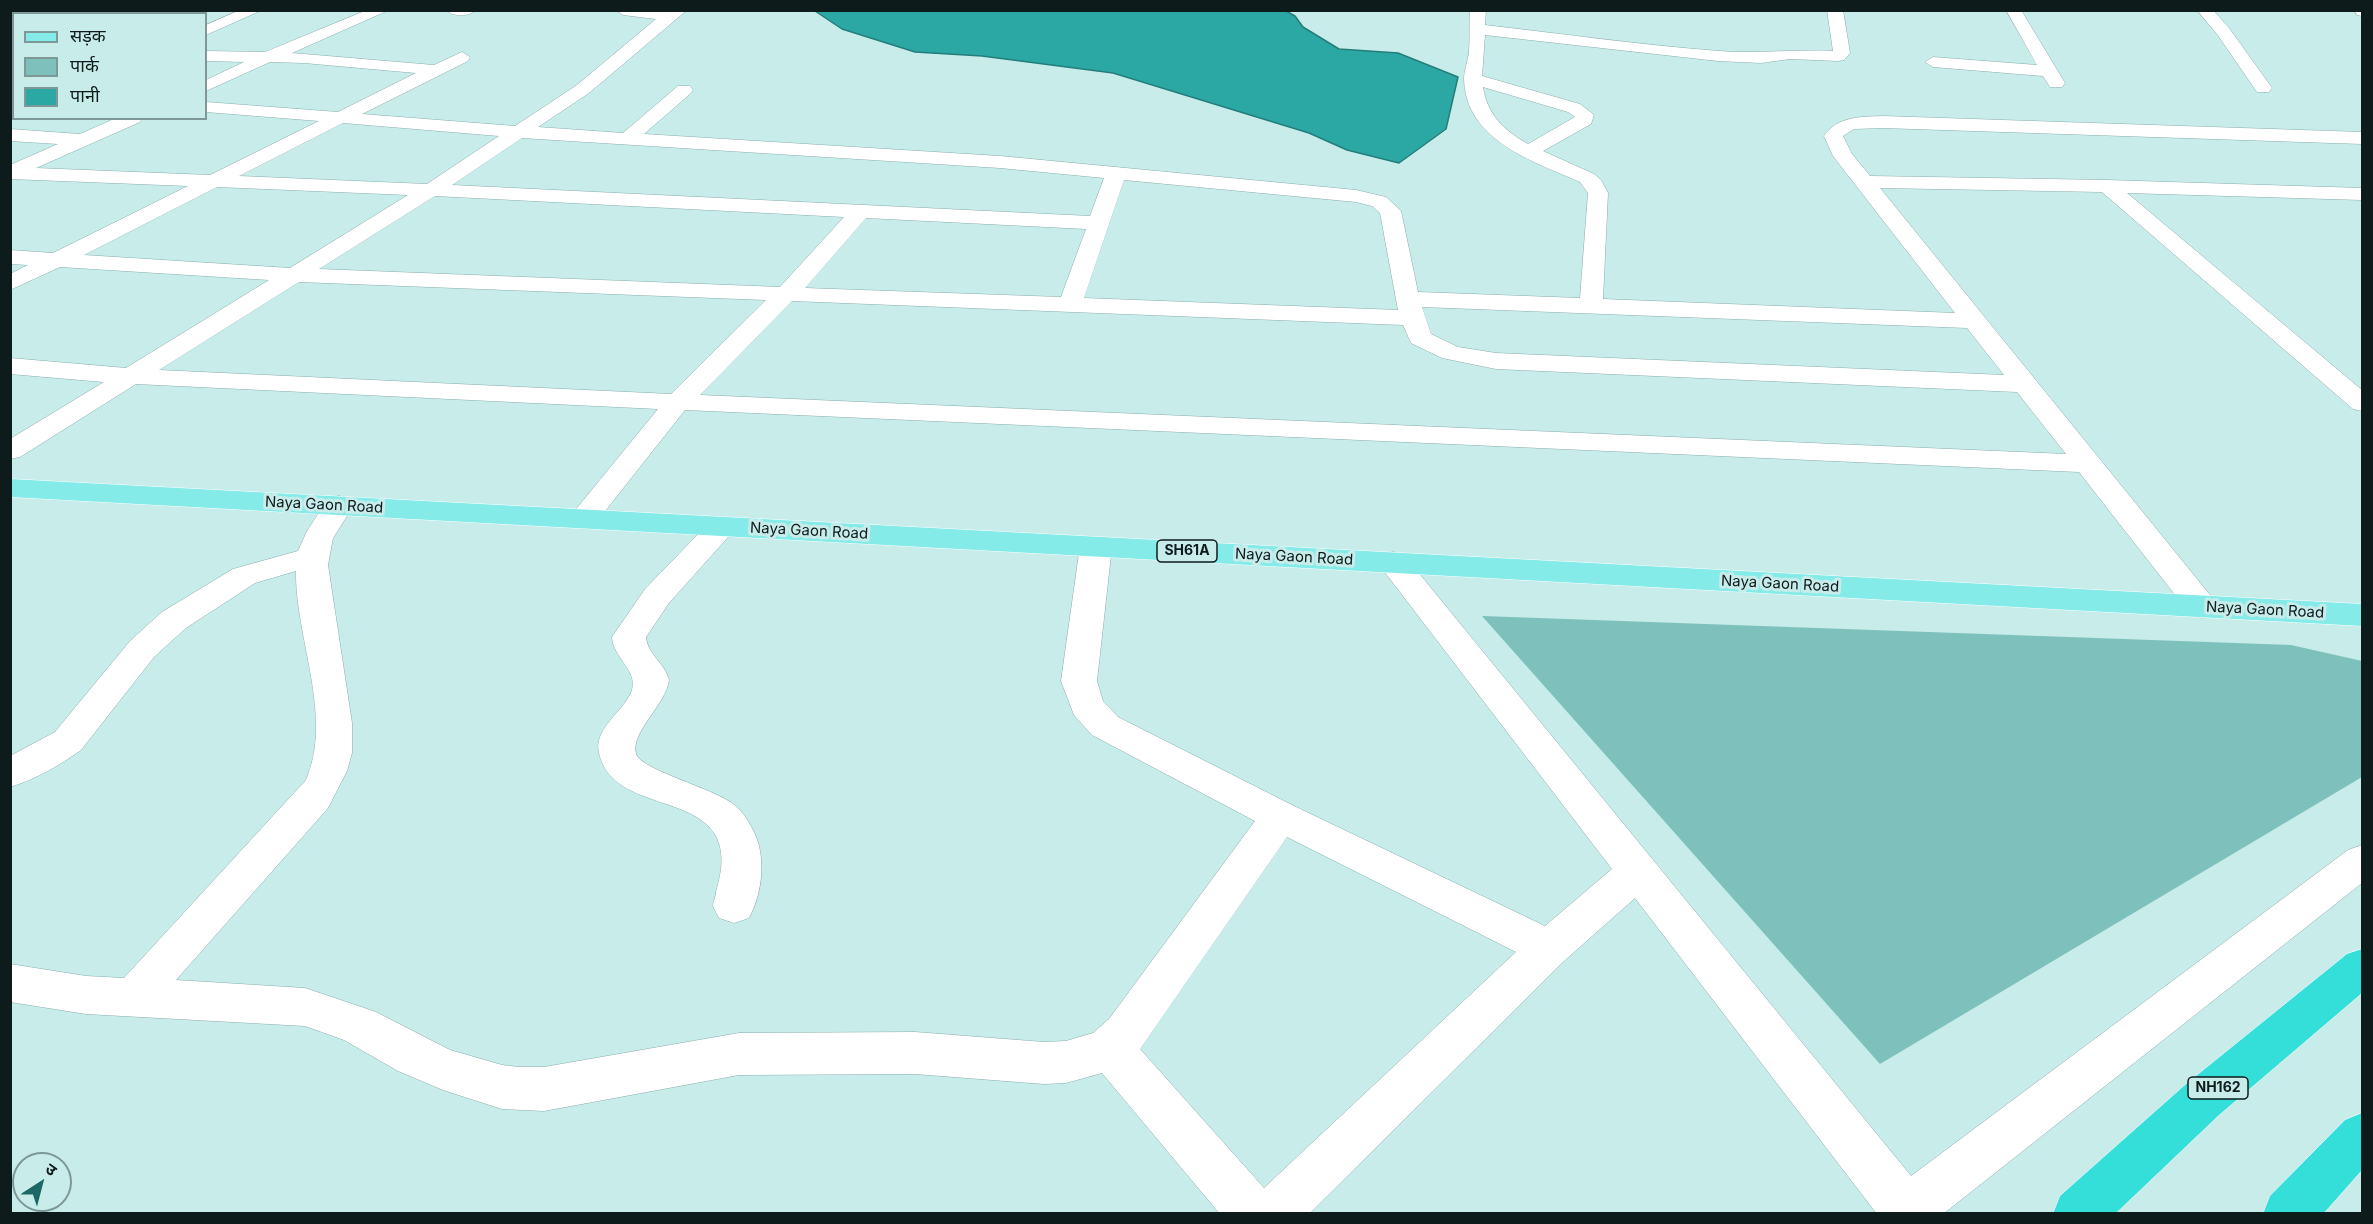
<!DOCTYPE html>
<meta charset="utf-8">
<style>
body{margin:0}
#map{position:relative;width:2373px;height:1224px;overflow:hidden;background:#c7ecea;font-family:Inter,"Noto Sans Devanagari",sans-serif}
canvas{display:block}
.frame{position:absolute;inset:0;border:12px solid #0e1b1b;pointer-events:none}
.legend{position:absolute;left:12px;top:12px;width:195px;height:108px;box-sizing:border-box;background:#c7ecea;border:2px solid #7d9897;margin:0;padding:8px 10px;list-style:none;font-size:18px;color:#0e1b1b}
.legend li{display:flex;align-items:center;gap:12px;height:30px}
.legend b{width:30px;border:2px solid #7d9897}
.north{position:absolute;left:12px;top:1152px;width:60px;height:60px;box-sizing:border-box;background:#c7ecea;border:2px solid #7d9897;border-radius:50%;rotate:36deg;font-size:16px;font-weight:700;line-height:24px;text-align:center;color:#0e1b1b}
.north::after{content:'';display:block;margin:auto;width:21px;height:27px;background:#1c6866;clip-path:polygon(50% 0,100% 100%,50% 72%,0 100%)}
</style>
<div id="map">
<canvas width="2373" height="1224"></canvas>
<div class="frame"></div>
<ul class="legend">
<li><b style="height:8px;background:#85ebe8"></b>सड़क</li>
<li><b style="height:16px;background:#7dc0bc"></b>पार्क</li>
<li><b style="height:16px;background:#2ca8a4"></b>पानी</li>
</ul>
<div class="north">उ</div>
</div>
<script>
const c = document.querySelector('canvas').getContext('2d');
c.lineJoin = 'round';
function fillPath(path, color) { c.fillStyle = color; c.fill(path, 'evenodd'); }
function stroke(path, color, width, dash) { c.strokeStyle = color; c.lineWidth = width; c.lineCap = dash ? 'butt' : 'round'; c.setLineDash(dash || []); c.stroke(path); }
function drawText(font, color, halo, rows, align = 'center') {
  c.font = font + ' Inter,sans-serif'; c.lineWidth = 6; c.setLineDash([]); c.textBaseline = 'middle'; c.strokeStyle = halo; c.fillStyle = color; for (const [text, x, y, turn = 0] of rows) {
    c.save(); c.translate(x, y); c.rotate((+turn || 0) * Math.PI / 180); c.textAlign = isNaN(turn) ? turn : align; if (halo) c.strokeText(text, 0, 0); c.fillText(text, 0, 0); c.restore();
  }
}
fillPath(new Path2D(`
 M1482,616L2291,645L2362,661V777L1880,1064Z`), '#7dc0bc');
const water = new Path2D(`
 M815,11H1286L1295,16L1303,27L1339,49L1398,53L1458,77L1446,129L1399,163L1347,150L1309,133L1113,73L982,56L915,52L842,29Z`);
fillPath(water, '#2ca8a4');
stroke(water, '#237e7b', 1.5);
const minor = new Path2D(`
 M46,10H67L65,14H44Z
 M240,10H262L206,35V25Z
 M367,10H389L292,53L434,65L462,52L470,57L468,61L362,114L515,126L577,85L656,19L623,15L616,10H687L589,93L538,127L623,133L678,86H690L693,90L690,94L644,134L1000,156L1356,190L1386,197L1401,211L1418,292L1580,298L1588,193L1580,182C1533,161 1466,141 1464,79C1464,70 1468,61 1469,52C1470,38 1469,24 1470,10H1486L1485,25C1563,34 1641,45 1719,51C1757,54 1795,49 1833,51L1827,10H1843L1850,53L1844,60L1838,61L1790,59L1761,63L1718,61L1485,35L1482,76L1580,104L1594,115L1591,124L1543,151L1594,174L1601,180L1608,193L1603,299L1955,313L1833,156L1824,136C1838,116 1860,117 1883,116L2362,132V144L1883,128L1854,129L1843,136L1852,154L1870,176L2107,180L2362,188V200L2127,193L2362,390V411L2353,409L2102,192L1880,188L2214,600L2218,607L2214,614L2202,618L2190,614L2079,472L685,410L594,525L583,528L572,525L568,519L658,409L136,384L20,457L10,459V439L104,382L10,374V358L126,368L269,280L60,267L10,290V274L28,265L10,264V250L53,253L188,186L10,179V165L58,144L10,141V129L80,134L116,118H142L140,122L36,168L210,175L319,121L206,112V102L338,112L416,73L304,63L270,62L206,91V80L244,62L206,61V51L265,52ZM1483,87L1568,112L1575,117L1528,144C1505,131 1487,115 1483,87ZM343,123L499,136L427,184L239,176ZM522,138L1000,168L1104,178L1090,216L452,185ZM1124,180L1356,202L1372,206L1380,213L1398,310L1084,298ZM217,187L408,195L290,268L84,255ZM435,196L844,217L780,287L319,269ZM866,218L1086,229L1061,297L805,288ZM299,282L766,300L671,394L159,370ZM792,301L1403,325L1411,343L1442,358L1496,369L2017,392L2066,454L700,395ZM1422,307L1967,328L2004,375L1496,353L1458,347L1431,334Z
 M446,10H476C469,17 453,17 446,10Z
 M2006,10H2021L2065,83L2062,87H2050L2043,76L1933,67L1925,62L1933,57L2037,65Z
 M2197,10H2213L2229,28L2272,88L2269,92H2257L2217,34Z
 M2354,10H2362V16L2357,15Z
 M14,22V32L10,33V23Z
 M10,47H14V57H10Z
 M10,89H14V99H10Z
 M339,496L350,499L354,505L333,538L328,565L352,723V753L347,771L328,808L176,980L305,988L376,1012L450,1050L502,1065L519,1067H544L739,1033L915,1032L1044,1042L1066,1041L1093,1033L1109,1019L1255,821L1092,735L1074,715L1061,681L1080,546L1085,539L1096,537L1107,539L1112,546L1097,681L1103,701L1118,717L1294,806L1545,926L1612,869L1377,562L1382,555L1393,552L1404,555L1911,1176L2348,850L2362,845V883L1943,1214H1877L1635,898L1564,961L1309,1214H1220L1102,1073L1066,1083L1044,1084L915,1074L739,1075L544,1111L502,1109L443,1090L398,1071L344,1040L305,1026L86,1014L10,1002V964L86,976L124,978L306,780C334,716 295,638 296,571L255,583L186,628L154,657L81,750C60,765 36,779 10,787V756L55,732L130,641L162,612L233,569L298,551L307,531L328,499ZM1287,837L1516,952L1264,1188L1140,1049Z
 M723,517L734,520L738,526L669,603L646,637C647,654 665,663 669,680C666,705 630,732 636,754C641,770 715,789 733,804C745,813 753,828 758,842C765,867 761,895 749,918L734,923L719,918C718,915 714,909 713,906C713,902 716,896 716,892C721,874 725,856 717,838C696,794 611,809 599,753C593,728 625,711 632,690C638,670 613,658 612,637L645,589L712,520Z`);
const major = new Path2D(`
 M10,479L2362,604V626L10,497Z`);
const highway = new Path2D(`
 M2362,949V993L2219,1115L2115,1214H2053L2060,1196L2185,1085L2347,954Z
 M2362,1113V1170L2323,1214H2263L2270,1196L2345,1120Z`);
stroke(minor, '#8aadab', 1);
stroke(major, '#fff', 1);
stroke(highway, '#fff', 1);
fillPath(minor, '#fff');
fillPath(major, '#85ebe8');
fillPath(highway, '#34ded9');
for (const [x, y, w] of [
 [1187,551,60],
 [2218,1088,60]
]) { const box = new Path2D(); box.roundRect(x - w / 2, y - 11, w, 22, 4.5); c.fillStyle = '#c7ecea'; c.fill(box); stroke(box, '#0e1b1b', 1.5); }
drawText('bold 14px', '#0e1b1b', null, [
 ["SH61A",1187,551],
 ["NH162",2218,1088]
]);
drawText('15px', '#0e1b1b', '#c7ecea', [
 ["Naya Gaon Road",324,505,3],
 ["Naya Gaon Road",809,531,3],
 ["Naya Gaon Road",1294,557,3],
 ["Naya Gaon Road",1780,584,3],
 ["Naya Gaon Road",2265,610,3]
]);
</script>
